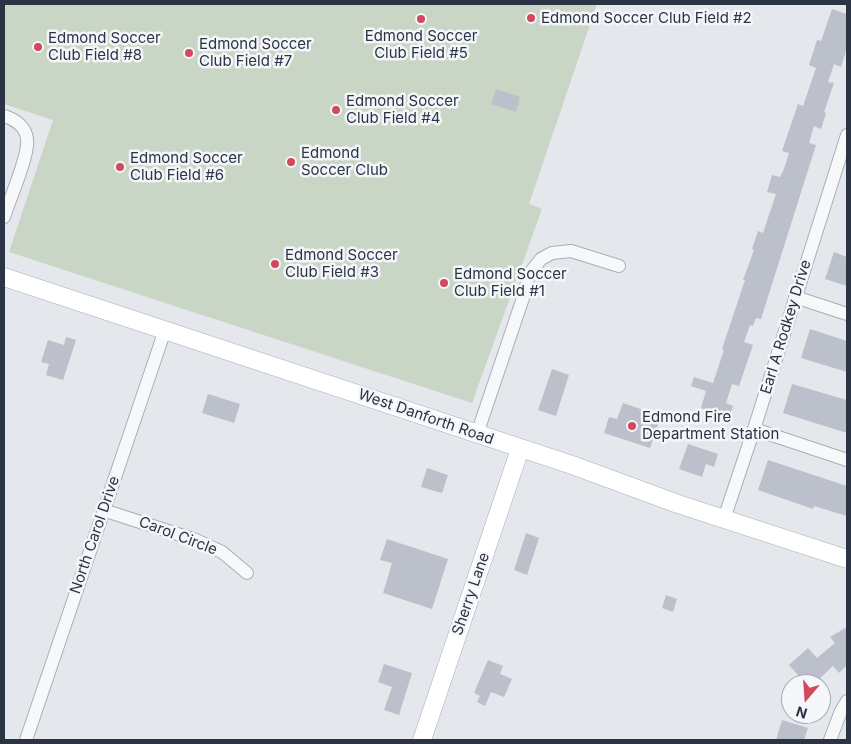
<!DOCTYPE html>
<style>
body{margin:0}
#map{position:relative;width:851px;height:744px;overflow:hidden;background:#e4e7ec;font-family:Inter,sans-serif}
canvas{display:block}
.frame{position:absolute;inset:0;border:5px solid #2b3445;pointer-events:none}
.north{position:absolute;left:781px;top:674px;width:50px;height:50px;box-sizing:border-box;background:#f4f6f9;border:1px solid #a4a8b1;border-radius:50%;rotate:198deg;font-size:14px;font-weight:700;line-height:20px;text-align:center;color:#2b3445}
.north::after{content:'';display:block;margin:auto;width:18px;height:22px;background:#d1495b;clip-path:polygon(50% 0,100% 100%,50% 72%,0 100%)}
</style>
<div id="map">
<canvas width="851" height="744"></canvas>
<div class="frame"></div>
<div class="north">N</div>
</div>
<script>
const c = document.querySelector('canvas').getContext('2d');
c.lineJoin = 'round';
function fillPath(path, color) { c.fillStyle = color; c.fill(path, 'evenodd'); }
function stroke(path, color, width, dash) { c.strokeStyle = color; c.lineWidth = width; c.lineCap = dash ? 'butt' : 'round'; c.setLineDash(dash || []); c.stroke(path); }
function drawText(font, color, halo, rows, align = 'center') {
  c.font = font + ' Inter,sans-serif'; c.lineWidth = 5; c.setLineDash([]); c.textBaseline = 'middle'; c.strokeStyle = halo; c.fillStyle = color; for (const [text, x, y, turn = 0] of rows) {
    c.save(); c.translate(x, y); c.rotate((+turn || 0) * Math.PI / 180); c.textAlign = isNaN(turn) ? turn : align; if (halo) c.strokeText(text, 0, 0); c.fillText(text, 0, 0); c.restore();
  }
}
fillPath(new Path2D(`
 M4,4H597L529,204L542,209L472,403L9,252L53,120L4,104Z`), '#c9d6c5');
fillPath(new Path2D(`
 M832,9L847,14V48L841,67L834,64L828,82L834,83L824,112L826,113L821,129L814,126L809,143L816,145L761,319L756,318L753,326L750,325L744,342L753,345L739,386L732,384L726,403L733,406L729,418L701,408L706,391L691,386L694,377L713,383L724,350L722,349L745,280H743L754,250L752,249L758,231L763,233L776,194L767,192L772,175L780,177L784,169L789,153L782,151L798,104L803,106L816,68L809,65L817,40L821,41Z
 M496,89L520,97L516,112L491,104Z
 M834,252L847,257V286L825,279Z
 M810,329L847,341V372L801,358Z
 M66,337L76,340L63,380L46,375L49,364L41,362L48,340L64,345Z
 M552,369L569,375L556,416L538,410Z
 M792,384L847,400V433L783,413Z
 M208,394L240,404L234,423L202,413Z
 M623,403L661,416L650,448L604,433L609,417L617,419Z
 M688,444L718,454L714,467L706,464L702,477L679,469Z
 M768,460L847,486V516L814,506L813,509L758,490Z
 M427,468L448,475L442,493L421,487Z
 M526,533L539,538L527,575L514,570Z
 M387,539L448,559L432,609L383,593L392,563L380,560Z
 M666,595L677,599L673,612L662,608Z
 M847,627V665L839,673L833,666L814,684H806L789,665L808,648L817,658L835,643L830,637Z
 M488,660L503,666L500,674L512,679L504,697L491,692L485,706L477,702L480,696L474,693Z
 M384,664L412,673L399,715L384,710L392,687L378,682Z
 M782,720L808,728L804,740H776Z`), '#bbc0ca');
const street = new Path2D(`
 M4,116C15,119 26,127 27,139C30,153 9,201 4,217
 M795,297L847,314
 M754,429L847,460
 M477,434L523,298L529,274L541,259L552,253L571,251L619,266
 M103,510L196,540L222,552L247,573
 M724,519L754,429L847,135
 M26,740L165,330
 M830,740L841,711L847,701`);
const secondary = new Path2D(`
 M4,277L572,465L678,504L847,559
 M422,740L520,449`);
stroke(street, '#a9aeb7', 14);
stroke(secondary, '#a9aeb7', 19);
stroke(street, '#f7f8fa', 12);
stroke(secondary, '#fff', 18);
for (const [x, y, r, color] of [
 [531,18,5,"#d1495b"],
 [421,19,5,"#d1495b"],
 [38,47,5,"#d1495b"],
 [189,53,5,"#d1495b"],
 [336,110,5,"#d1495b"],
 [291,162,5,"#d1495b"],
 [120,167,5,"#d1495b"],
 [275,264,5,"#d1495b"],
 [444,283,5,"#d1495b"],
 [632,426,5,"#d1495b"]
]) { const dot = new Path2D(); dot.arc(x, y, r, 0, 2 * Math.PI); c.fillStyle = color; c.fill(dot); stroke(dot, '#f4f6f9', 2); }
drawText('15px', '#2b3445', '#f4f6f9', [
 ["Edmond Soccer Club Field #2",541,18],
 ["Edmond Soccer",421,36,"center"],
 ["Club Field #5",421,53,"center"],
 ["Edmond Soccer",48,38],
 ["Club Field #8",48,55],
 ["Edmond Soccer",199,44],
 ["Club Field #7",199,61],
 ["Edmond Soccer",346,101],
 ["Club Field #4",346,118],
 ["Edmond",301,153],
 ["Soccer Club",301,170],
 ["Edmond Soccer",130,158],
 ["Club Field #6",130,175],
 ["Edmond Soccer",285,255],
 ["Club Field #3",285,272],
 ["Edmond Soccer",454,274],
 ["Club Field #1",454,291],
 ["Edmond Fire",642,417],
 ["Department Station",642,434]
], 'left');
drawText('15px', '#2b3445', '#f4f6f9', [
 ["Earl A Rodkey Drive",786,327,-73],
 ["West Danforth Road",426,417,19],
 ["North Carol Drive",95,535,-71],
 ["Carol Circle",178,536,21],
 ["Sherry Lane",471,594,-71]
]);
</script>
